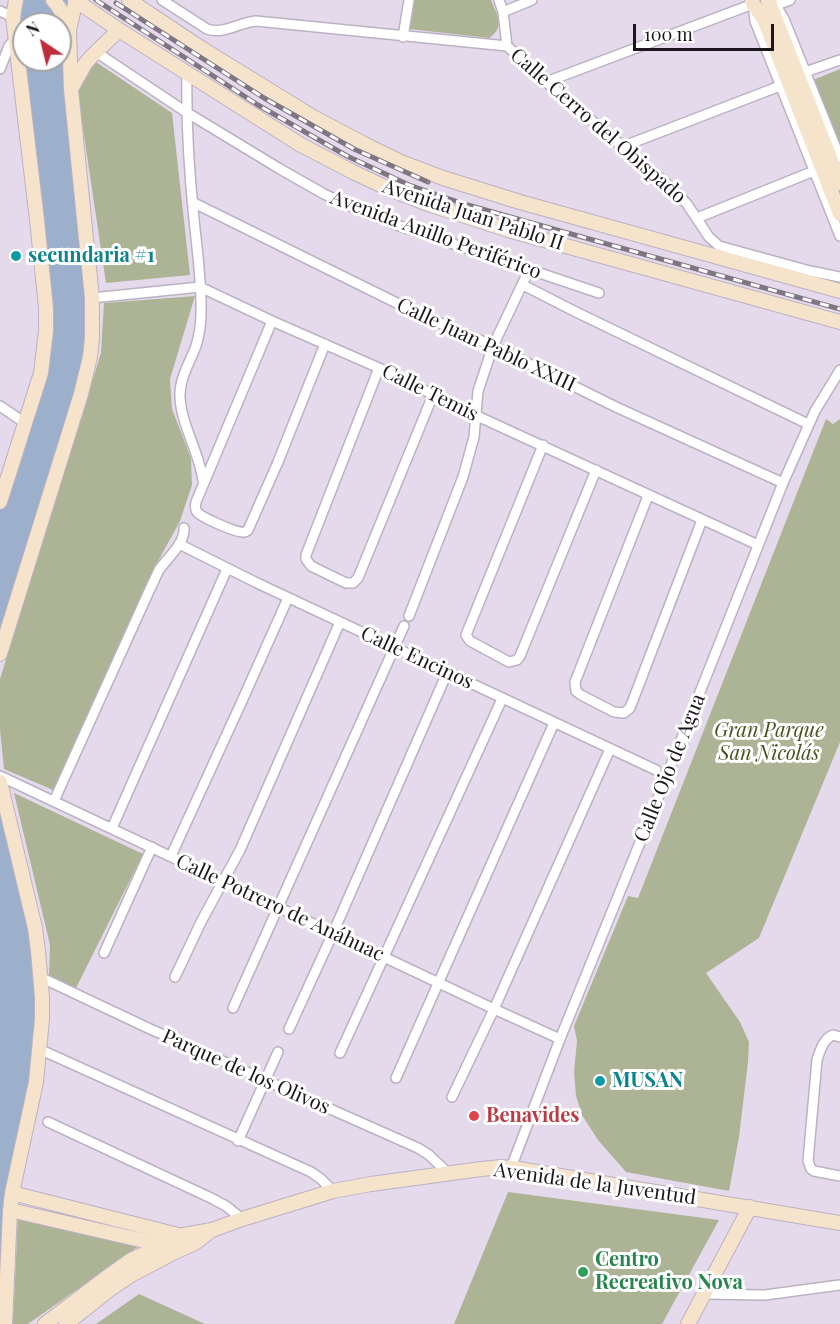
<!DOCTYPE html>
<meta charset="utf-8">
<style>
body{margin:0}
#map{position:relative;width:840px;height:1324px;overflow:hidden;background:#e5daec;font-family:"Playfair Display",serif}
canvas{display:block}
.north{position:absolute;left:12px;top:12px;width:60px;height:60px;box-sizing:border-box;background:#fff;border:2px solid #a3a2a4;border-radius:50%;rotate:325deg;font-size:16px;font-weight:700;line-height:24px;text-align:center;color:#1a161c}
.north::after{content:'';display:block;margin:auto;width:21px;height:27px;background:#be2d3d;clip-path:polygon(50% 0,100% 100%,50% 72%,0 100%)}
.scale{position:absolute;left:633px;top:24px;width:141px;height:27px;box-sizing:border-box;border:3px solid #1a161c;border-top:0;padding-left:8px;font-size:18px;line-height:21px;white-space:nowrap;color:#1a161c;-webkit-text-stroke:4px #fff;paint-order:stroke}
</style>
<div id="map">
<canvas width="840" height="1324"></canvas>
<div class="north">N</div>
<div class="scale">100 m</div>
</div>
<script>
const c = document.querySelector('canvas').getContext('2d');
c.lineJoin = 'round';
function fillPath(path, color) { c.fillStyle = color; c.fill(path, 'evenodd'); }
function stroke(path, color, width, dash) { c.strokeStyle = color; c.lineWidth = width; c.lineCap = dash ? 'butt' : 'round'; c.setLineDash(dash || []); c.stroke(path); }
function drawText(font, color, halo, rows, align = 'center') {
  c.font = font + ' "Playfair Display",serif'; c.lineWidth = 6; c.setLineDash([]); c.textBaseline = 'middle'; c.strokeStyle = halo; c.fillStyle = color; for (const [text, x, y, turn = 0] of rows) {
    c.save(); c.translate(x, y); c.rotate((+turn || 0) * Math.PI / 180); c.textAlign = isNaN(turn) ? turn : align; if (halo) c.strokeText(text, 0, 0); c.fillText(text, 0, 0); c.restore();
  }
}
fillPath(new Path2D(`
 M414,0H491C497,15 506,27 489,38L409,29Z
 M93,60L172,113L190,275L106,283L76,82Z
 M840,69V148L813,80Z
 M195,296L170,379L172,409L191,458L192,485L180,521L150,576L53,790L4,769L0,729V679L101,353L104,303Z
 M826,419L833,424L840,419V742L759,938L706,973L740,1022L749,1042L748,1062L739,1137L729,1191L626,1172L598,1140L582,1115L576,1096L574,1072L577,1041L574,1026L628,896L638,898Z
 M14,793L143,854L76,988L49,977L50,945Z
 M508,1192L719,1220L662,1324H454Z
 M18,1214L143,1243L28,1324H13Z
 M139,1294L205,1324H96Z`), '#adb496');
fillPath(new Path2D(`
 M22,0H71L92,338L0,657V502L45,351L15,39ZM24,24H60V60H24Z
 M0,782L40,977L30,1114L0,1324Z`), '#9cb0cb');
const street = new Path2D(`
 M162,0L207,29C223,35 240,22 256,21L507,46L546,82L673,189L687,204L709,237L719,246L810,271L840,277
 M499,0L503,12L507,46
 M771,7L778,9L784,19L840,158
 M771,7L790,0
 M0,11L13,17
 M503,12L532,0
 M403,37L409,0
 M96,52L186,112L280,169L324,194L361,211L397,225L599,293
 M0,69L9,46L15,39
 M805,72L840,60
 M187,73C186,122 189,171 194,219C197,250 202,283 201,314C201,325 199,336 196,346C190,362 179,379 180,397C181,424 199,452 203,480
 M546,82L753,4L755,21L840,236
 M624,146L780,86
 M192,202L417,313L493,346L616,407L783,483
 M697,218L814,171
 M523,285L576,312L808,424
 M92,298L200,287L272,321L379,368L475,415L758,545
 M272,321L196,502C195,506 195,509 197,512C201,517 238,534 244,532C246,532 247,531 248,530L278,462L325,344
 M379,368L306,555V559L311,566L346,583H353L358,578L433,395
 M0,406L25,423
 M543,445L466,635L470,641L509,662L517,660L520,656L596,470
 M648,496L575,682L576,691L581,695L614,712L624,713L630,708L702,520
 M179,544L257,583L656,770
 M409,616L463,477L474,437L478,391L493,346L529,270
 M0,776L494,1009L560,1039
 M54,801L150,589C153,583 156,576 159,570C167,558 185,544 184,528
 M112,828L227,569
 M171,856L242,701L288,598
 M104,953L152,847
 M40,977L148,1028L418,1148L429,1155L448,1173
 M175,977L201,922L240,850L340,622
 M233,1008L404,626
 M289,1029L333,933L447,673
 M840,1037L833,1035C823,1039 820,1051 817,1060L808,1161L811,1169L814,1171L840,1176
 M39,1049L311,1172L321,1179L333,1191
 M340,1053L502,699
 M396,1078L554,723
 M452,1097L494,1009L610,749
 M48,1122L211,1198L226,1206L242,1219
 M238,1141L278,1052
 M511,1168L560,1039L654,808L783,483L815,411L840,370
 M705,1294L765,1295L840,1285`);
const secondary = new Path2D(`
 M53,0C61,8 65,19 69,30
 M75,0L119,30L301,145L353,172L389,189L428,204L508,230L840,322
 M129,0L201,48L313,117L368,146L401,162L443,178L520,202L840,291
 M752,0L753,4L764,19L840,214
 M768,0L840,183
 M71,89L85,64L92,56L119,30
 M0,502L41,373L46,331V308L37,220L13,17L16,0
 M0,654L81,394L90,357L92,338V298L71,89L69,30L76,0
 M0,782L35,928L38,951L42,997V1019L36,1082L12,1193L10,1210L5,1324
 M12,1193L186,1237
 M10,1210L162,1245
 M45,1324L107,1277L131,1260L184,1235L212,1230L242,1219L333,1191L371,1184L481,1169L501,1167L519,1169L840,1223
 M66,1324L109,1290L131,1275L175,1252L195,1243L208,1233
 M688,1324L750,1207`);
stroke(street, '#bcb1c3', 12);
stroke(secondary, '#bcb1c3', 16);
stroke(street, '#fff', 9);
stroke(secondary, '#f5e3cb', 14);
const rail = new Path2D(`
 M96,0L258,105L347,156L409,185L464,204L840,309
 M116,3L264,98L354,149L428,182`);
stroke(rail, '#7e7682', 5);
stroke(rail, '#fff', 3, [9]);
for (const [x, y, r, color] of [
 [16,256,6,"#0f9aa8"],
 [600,1081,6,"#0f9aa8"],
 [474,1116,6,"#e0444e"],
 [583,1272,6,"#2e9e5b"]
]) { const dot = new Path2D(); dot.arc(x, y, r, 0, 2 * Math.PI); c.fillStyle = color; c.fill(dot); stroke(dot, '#fff', 2); }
drawText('20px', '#1a161c', '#fff', [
 ["Calle Cerro del Obispado",598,126,41],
 ["Avenida Juan Pablo II",473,215,18],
 ["Avenida Anillo Periférico",436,235,20],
 ["Calle Juan Pablo XXIII",486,345,25],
 ["Calle Temis",430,393,26],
 ["Calle Encinos",417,658,25],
 ["Calle Ojo de Agua",670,768,-68],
 ["Calle Potrero de Anáhuac",280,908,25],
 ["Parque de los Olivos",246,1072,24],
 ["Avenida de la Juventud",595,1184,8]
]);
drawText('bold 20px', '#0d838f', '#fff', [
 ["secundaria #1",28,256],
 ["MUSAN",612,1081]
], 'left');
drawText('italic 20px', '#49511e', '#fff', [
 ["Gran Parque",769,731],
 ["San Nicolás",769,754]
]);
drawText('bold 20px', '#be3a42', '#fff', [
 ["Benavides",486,1116]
], 'left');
drawText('bold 20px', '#27864d', '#fff', [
 ["Centro",595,1260],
 ["Recreativo Nova",595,1283]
], 'left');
</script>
